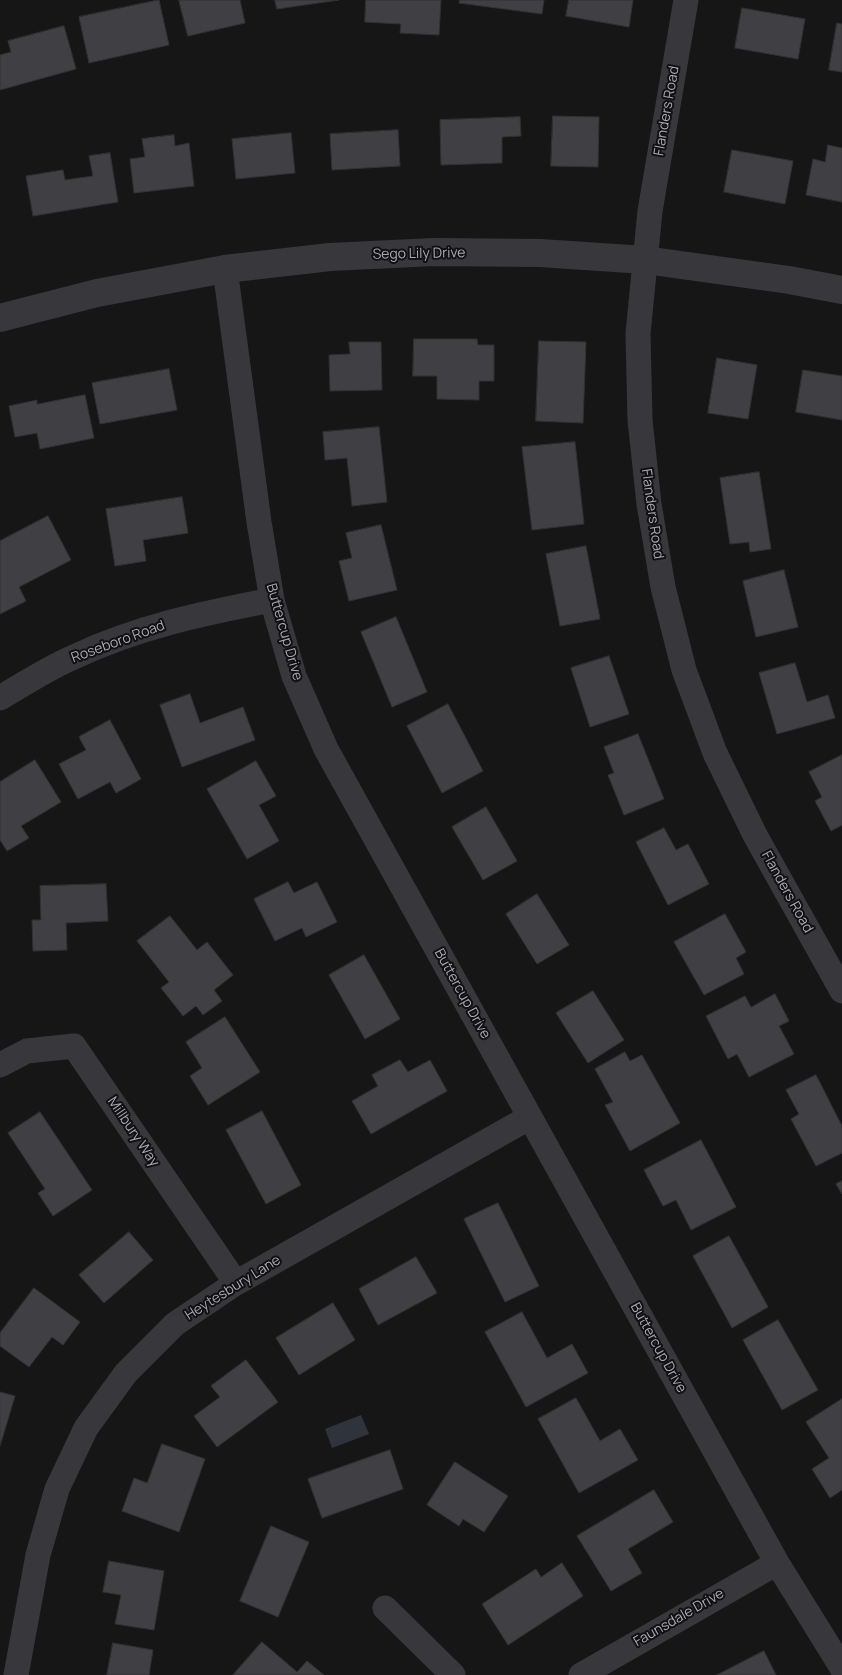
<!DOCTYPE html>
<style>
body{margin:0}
canvas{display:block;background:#161617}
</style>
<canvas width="842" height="1675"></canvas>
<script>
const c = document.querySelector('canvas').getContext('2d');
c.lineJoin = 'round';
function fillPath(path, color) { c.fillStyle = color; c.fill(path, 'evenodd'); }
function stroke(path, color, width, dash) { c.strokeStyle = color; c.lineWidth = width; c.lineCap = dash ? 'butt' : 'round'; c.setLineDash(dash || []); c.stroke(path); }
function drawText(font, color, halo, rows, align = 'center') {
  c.font = font + ' Manrope,sans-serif'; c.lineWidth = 4; c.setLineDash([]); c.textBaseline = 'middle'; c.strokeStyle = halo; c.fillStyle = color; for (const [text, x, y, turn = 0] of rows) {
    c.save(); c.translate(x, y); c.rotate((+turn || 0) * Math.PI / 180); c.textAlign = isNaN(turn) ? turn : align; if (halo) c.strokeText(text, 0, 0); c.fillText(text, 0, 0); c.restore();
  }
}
fillPath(new Path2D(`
 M361,1415L369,1434L332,1448L325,1429Z`), '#2f333c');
const building = new Path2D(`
 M159,0L169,45L89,63L79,17Z
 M179,0H240L245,23L188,36Z
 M275,0H339L277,9Z
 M366,0H441L439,35L400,33L401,24L365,22Z
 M460,0H544L542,14L459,3Z
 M569,0H633L629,27L566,16Z
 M742,8L805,19L798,59L735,48Z
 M837,23L842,24V72L829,70Z
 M64,26L76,69L0,90V55L11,52L8,41Z
 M553,116L599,117L598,167L551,166Z
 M520,117L521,136L502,137V163L441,165L440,120Z
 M398,130L400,166L332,170L330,134Z
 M291,133L295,173L236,179L232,139Z
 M174,135L175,146L189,143L194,186L134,193L130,159L145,157L142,139Z
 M828,145L842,148V202L806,195L813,159L825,162Z
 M732,150L793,161L785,204L724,192Z
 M110,153L118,202L33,216L26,176L63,170L65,180L93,176L89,156Z
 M414,339H477L478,345H494V381H479V400L437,399V376H413Z
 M539,341L586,342L583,423L536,421Z
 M349,342H381L382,390L330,391L329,355L350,354Z
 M717,358L757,365L748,419L708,413Z
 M169,369L177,410L100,424L92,383Z
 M803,370L842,376V420L796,412Z
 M85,395L94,438L40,449L37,433L15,437L9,406L37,400V404Z
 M379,427L387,502L352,506L347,458L325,460L323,432Z
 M575,442L584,524L532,530L522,447Z
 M759,472L771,549L750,552L749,542L730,544L720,478Z
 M182,497L188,533L143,540L146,561L115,566L106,509Z
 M48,516L71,560L19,587L26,601L0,614V541Z
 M381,525L397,590L349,601L339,561L352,558L346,533Z
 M586,546L600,619L560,626L546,554Z
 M784,570L798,627L756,637L743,581Z
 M396,617L427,692L392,707L361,632Z
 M609,656L629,714L590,727L571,668Z
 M795,663L807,702L828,695L835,718L777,734L759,673Z
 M190,694L200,723L243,707L255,740L182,767L160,705Z
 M448,704L483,771L442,793L407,726Z
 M110,720L141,779L116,793L110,782L78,799L59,764L86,750L79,737Z
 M638,734L664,799L624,815L608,775L614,773L604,747Z
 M842,755V825L831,831L815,801L822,797L809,772Z
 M35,760L61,802L21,826L29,838L7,851L0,840V782Z
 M256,761L276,796L259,805L279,841L247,859L207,789Z
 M486,807L517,861L483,880L452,827Z
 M664,828L676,850L688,844L709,884L668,905L636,842Z
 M288,882L294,893L317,882L337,922L306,937L302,928L275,941L254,899Z
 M106,884L108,921L66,923L67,950L33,951L32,920H41L40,886Z
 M537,894L569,945L537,964L506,914Z
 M725,914L746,952L736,958L744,974L704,995L674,942Z
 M170,916L197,950L207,942L233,975L214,990L222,1001L203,1015L196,1006L183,1016L161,988L169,982L137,941Z
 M364,955L400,1019L365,1039L329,975Z
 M593,991L624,1040L588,1063L556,1013Z
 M775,994L789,1021L779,1026L794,1054L749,1077L737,1054L728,1059L706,1016L745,996L751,1007Z
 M225,1017L260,1072L208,1105L190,1076L202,1068L186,1042Z
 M625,1052L630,1061L642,1055L680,1123L630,1151L605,1105L613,1102L595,1069Z
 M400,1060L408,1072L430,1060L447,1091L371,1134L352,1101L378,1086L372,1075Z
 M816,1075L842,1126V1153L816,1166L791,1119L799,1114L786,1090Z
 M262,1111L301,1185L266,1204L226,1130Z
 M40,1112L92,1190L53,1216L38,1193L45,1189L8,1133Z
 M701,1140L736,1207L691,1230L676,1200L663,1206L644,1170Z
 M842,1181V1194L836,1184Z
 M498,1203L539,1286L505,1302L464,1219Z
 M129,1232L153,1260L104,1303L79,1275Z
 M729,1236L768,1307L732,1328L693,1256Z
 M416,1257L437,1293L378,1325L359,1289Z
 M34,1288L80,1322L63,1345L52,1337L29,1367L0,1346V1333Z
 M333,1303L355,1340L299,1375L276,1338Z
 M522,1312L547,1358L572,1344L588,1373L526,1407L485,1332Z
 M778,1320L818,1390L782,1410L743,1340Z
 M246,1360L278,1402L217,1447L194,1416L220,1397L211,1386Z
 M0,1392L15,1396L0,1446Z
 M576,1398L600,1441L620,1429L638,1460L579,1493L538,1419Z
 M842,1399V1490L830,1498L812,1469L829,1458L806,1422Z
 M162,1444L205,1459L179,1532L122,1511L134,1478L147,1483Z
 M390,1450L403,1489L322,1518L308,1479Z
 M455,1462L508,1496L484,1532L463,1519L459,1526L427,1505Z
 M654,1490L673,1522L628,1549L642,1573L611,1591L577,1536Z
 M271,1526L309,1542L278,1617L240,1601Z
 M109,1561L164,1571L154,1630L115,1624L121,1595L103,1592Z
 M562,1563L583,1596L508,1645L482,1604L536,1569L541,1577Z
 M262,1642L297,1672L307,1661L324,1675H233Z
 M113,1643L153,1650L149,1675H107Z
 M764,1651L776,1675H717Z`);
fillPath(building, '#404044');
stroke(building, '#313033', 1);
stroke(new Path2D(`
 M686,0L650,211L638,334L640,420L649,504L663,587L684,670L715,753L755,835L842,991
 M225,269L259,522L272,600L294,676L326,749L777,1563L842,1668
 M0,698C24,684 48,668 74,657C137,627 204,613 272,600
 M0,1065L27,1051L74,1046L236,1283
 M385,1608L453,1675
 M16,1675L38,1555L57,1489L86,1428L126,1373L175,1324L236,1283L530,1117
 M581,1675L777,1563`), '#38373c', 25);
stroke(new Path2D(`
 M0,318L97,293L225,269L330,257L434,252L540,253L645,260L789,280L842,290`), '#38373c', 28);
drawText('14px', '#a9aab6', '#111112', [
 ["Flanders Road",667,111,-80],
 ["Sego Lily Drive",419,254,-1],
 ["Flanders Road",652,514,82],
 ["Buttercup Drive",284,632,74],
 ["Roseboro Road",118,642,-20],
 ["Flanders Road",787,892,61],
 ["Buttercup Drive",462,994,61],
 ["Millbury Way",133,1132,56],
 ["Heytesbury Lane",233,1288,-32],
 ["Buttercup Drive",658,1348,61],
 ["Faunsdale Drive",679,1618,-30]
]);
</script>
